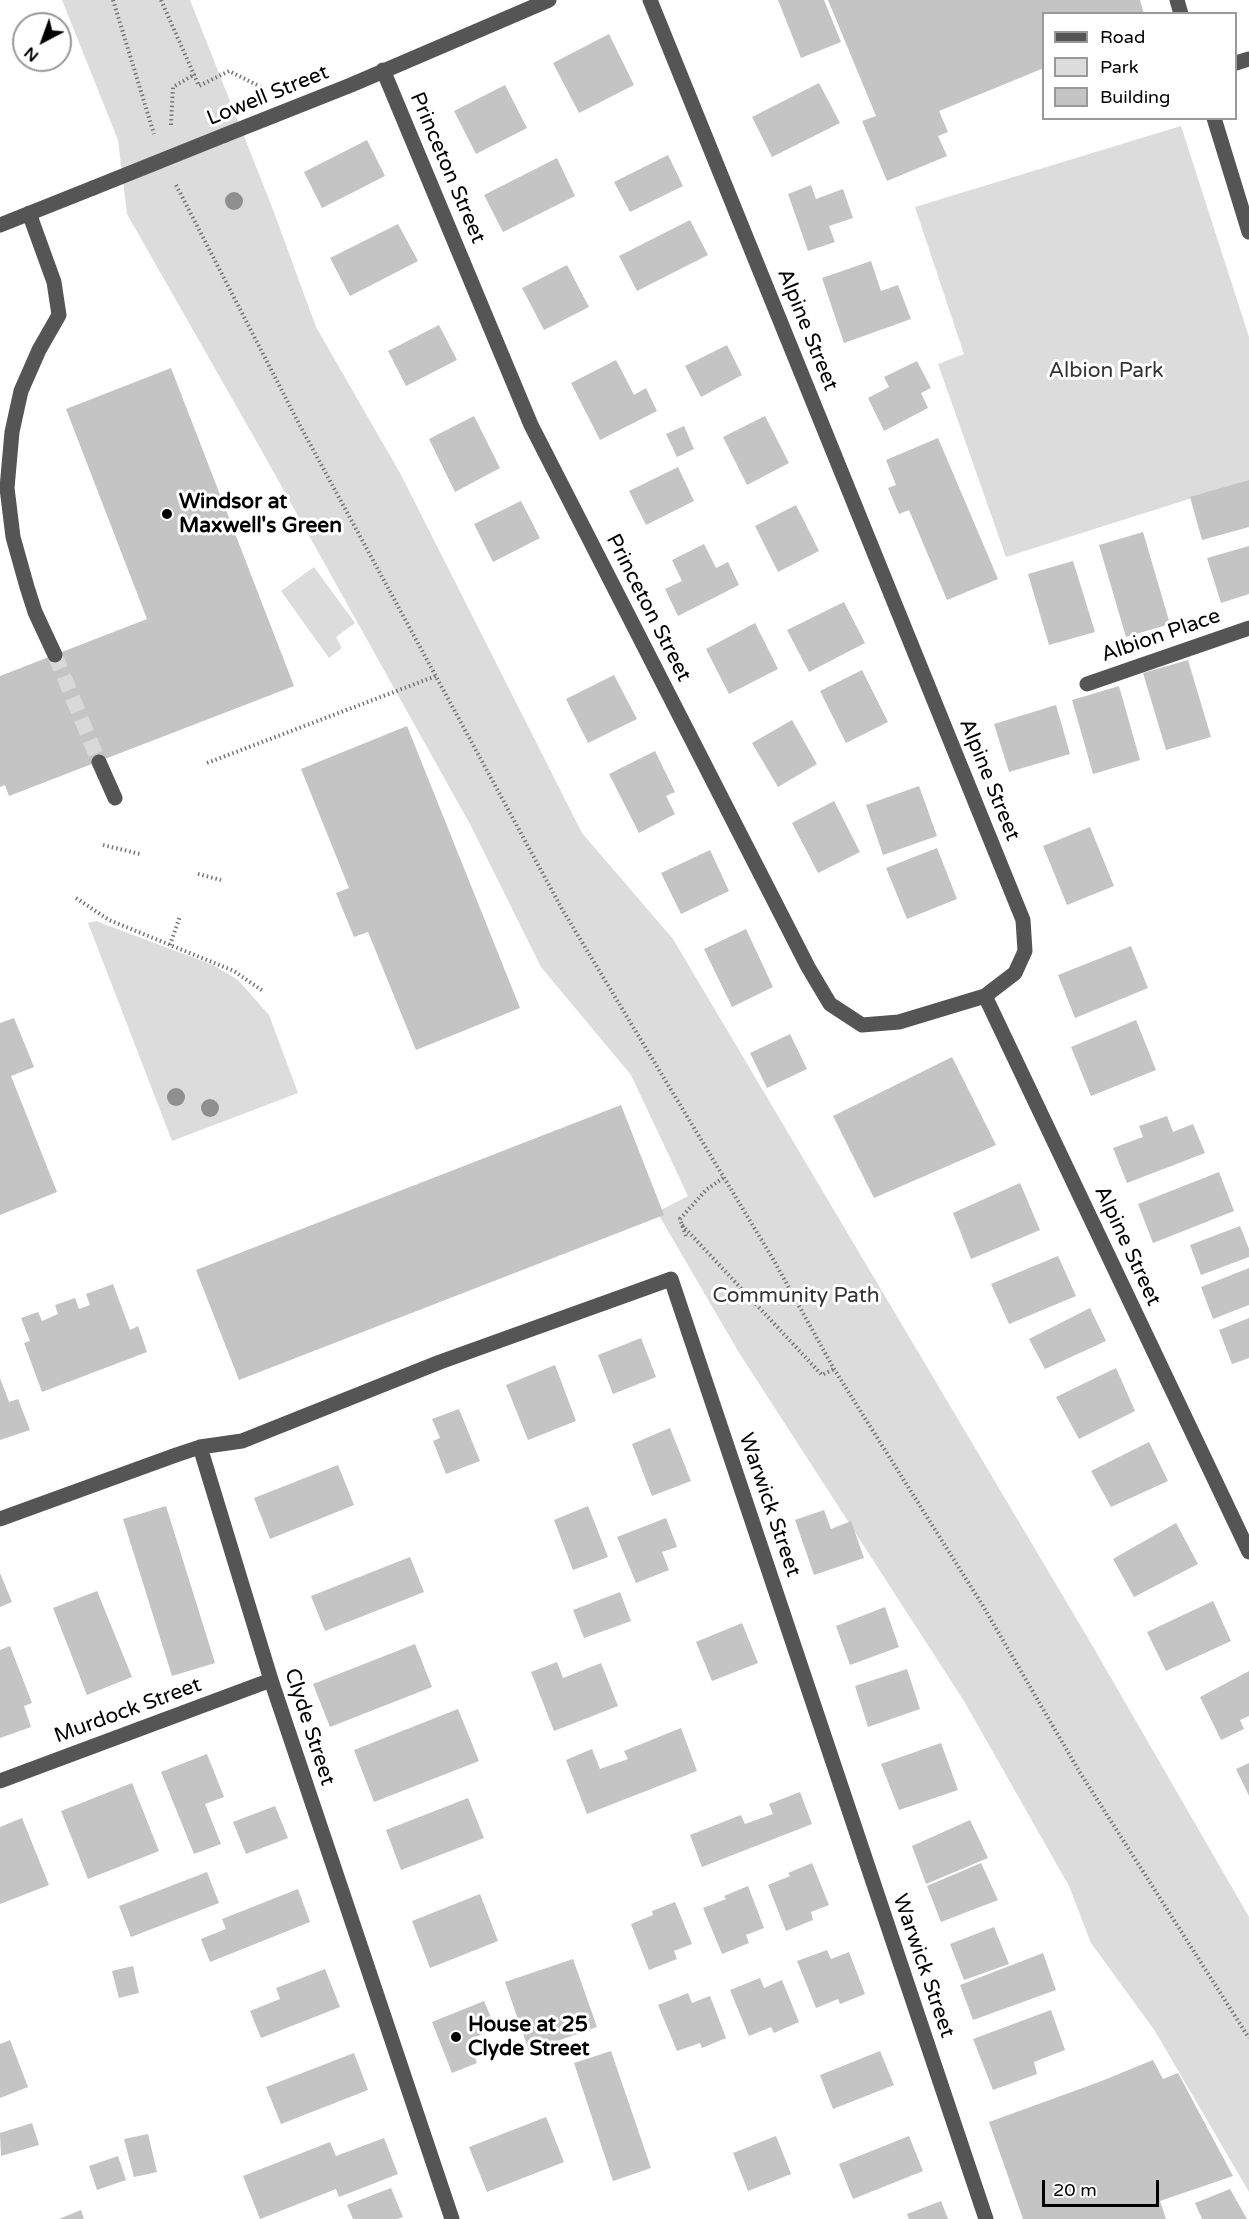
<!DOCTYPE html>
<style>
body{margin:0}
#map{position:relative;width:1249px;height:2219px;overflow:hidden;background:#fff;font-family:"Varela Round",sans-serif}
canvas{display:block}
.legend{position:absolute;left:1042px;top:12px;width:195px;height:108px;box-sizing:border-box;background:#fff;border:2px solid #999;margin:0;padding:8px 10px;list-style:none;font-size:18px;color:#000}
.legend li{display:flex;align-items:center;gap:12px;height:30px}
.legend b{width:30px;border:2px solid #999}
.north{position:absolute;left:12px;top:12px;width:60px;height:60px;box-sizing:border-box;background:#fff;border:2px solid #999;border-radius:50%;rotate:221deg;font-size:16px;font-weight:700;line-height:24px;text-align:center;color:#000}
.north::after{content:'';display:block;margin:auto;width:21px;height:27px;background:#000;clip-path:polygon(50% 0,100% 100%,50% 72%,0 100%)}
.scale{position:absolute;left:1042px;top:2180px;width:117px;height:27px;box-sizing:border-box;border:3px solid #000;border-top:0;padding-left:8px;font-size:18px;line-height:21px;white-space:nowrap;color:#000;-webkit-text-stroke:4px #fff;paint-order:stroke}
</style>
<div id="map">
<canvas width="1249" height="2219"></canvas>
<ul class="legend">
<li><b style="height:8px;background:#555"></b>Road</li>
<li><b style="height:16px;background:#dcdcdc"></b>Park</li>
<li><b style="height:16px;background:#c4c4c4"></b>Building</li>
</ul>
<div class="north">N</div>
<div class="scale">20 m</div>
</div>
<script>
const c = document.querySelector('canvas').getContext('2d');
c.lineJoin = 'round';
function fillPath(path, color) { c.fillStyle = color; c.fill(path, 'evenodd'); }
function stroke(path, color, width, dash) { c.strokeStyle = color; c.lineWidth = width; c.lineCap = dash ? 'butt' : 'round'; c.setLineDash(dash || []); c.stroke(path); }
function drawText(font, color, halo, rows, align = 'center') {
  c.font = font + ' "Varela Round",sans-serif'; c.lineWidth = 6; c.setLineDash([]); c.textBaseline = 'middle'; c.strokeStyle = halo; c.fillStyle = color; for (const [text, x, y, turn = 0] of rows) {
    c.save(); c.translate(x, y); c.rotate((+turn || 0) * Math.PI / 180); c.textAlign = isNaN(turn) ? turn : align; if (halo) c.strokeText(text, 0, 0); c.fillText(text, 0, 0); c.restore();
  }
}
fillPath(new Path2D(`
 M62,0H190L272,207L316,327L400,473L582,833L673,939L1092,1645L1249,1917V2192L1155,2031L1091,1943L1069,1886L964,1701L738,1351L657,1212L688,1196L631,1075L541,967L471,826L259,446L127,214L118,140Z
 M1181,126L1249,337V480L1006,557L938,364L964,354L915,207Z
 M314,567L355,623L336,637L342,648L329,658L281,591Z
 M96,921L213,965L238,980L269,1015L298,1093L172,1141L88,923Z`), '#dcdcdc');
fillPath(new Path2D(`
 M778,0H824L841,42L801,58Z
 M828,0H1140L1144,14H1044V68L939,111L948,132L938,136L947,156L887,181L862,121L876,116Z
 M609,34L634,85L579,113L553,63Z
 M819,83L840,123L772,157L752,117Z
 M505,85L527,128L476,154L454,111Z
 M367,140L385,176L322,208L304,172Z
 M668,155L683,186L630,212L614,182Z
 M557,158L575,196L503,232L484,195Z
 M811,185L816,199L843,189L853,218L829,226L835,242L808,251L788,194Z
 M690,220L708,255L637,291L619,256Z
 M398,224L418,261L350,296L330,258Z
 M871,261L881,291L898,285L911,319L844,343L822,278Z
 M567,265L589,307L544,330L522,288Z
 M439,325L457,360L406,386L388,351Z
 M727,345L742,375L701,397L685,366Z
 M616,360L634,395L646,388L657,411L600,440L571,383Z
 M917,361L931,388L921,393L928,408L884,431L868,398L889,387L884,377Z
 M171,368L294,686L9,796L5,785L0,787V676L147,619L66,409Z
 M474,416L500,468L455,492L429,439Z
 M765,416L789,463L747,485L723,437Z
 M684,426L694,449L677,457L666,434Z
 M938,438L998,579L947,600L909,510L899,514L888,488L896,485L886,460Z
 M678,467L694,501L646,525L629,491Z
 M1249,480V527L1202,540L1190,497Z
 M521,501L540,538L493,562L474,524Z
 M796,505L819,551L778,572L755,526Z
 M1143,532L1170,624L1126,637L1099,545Z
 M704,544L716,568L728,562L739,585L678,616L665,589L682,581L672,560Z
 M1249,546V594L1221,603L1207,558Z
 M1073,561L1095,632L1049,645L1028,574Z
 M844,602L865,643L809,672L787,630Z
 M755,623L778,669L729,694L706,649Z
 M1188,660L1211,737L1166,750L1143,673Z
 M862,670L888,722L846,743L820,691Z
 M614,675L637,719L588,743L566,699Z
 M1119,686L1140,760L1093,774L1072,700Z
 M1056,705L1070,754L1009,772L994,724Z
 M792,720L817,764L778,787L752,743Z
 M407,726L520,1008L416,1050L368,932L354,937L336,893L349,888L301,769Z
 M655,751L675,792L666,796L675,814L639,833L609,774Z
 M919,786L937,836L883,855L866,805Z
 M834,801L860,852L818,873L792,823Z
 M1090,827L1114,886L1067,905L1043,846Z
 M937,848L957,899L907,919L886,868Z
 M710,850L729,891L681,914L661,873Z
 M746,929L773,987L732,1007L704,949Z
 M1131,946L1148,988L1075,1018L1058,975Z
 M14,1018L34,1067L11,1076L57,1192L0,1215V1023Z
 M1136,1020L1156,1070L1091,1096L1071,1047Z
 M790,1034L807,1069L767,1088L750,1053Z
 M952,1057L996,1145L874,1198L833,1116Z
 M621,1105L664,1215L239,1380L196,1270Z
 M1167,1116L1173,1132L1193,1124L1205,1153L1127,1183L1113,1148L1143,1137L1139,1126Z
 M1219,1172L1234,1211L1153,1243L1138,1204Z
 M1020,1183L1040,1230L971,1259L953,1213Z
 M1240,1226L1249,1249V1257L1201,1275L1190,1245Z
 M1058,1256L1076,1296L1009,1324L991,1284Z
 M1249,1268V1305L1213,1319L1201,1287Z
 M113,1284L130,1330L138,1326L147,1352L42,1392L24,1343L30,1341L21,1318L38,1312L42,1321L58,1314L55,1305L75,1298L79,1309L90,1305L86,1294Z
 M1090,1308L1106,1341L1045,1369L1029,1339Z
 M1249,1318V1358L1232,1364L1219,1330Z
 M641,1338L656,1377L613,1394L598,1355Z
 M555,1365L576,1421L528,1440L506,1385Z
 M1116,1368L1135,1411L1079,1439L1056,1397Z
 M0,1378L9,1402L18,1399L30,1430L0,1440Z
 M459,1409L480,1461L446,1474L433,1441L440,1438L432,1419Z
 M670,1428L691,1481L652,1496L632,1444Z
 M1149,1442L1168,1481L1111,1507L1091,1471Z
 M338,1465L354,1505L270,1539L254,1498Z
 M166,1506L215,1663L172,1676L123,1519Z
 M588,1506L608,1557L573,1570L554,1520Z
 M824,1510L831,1529L851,1521L864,1558L814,1575L795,1520Z
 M666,1518L677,1547L662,1552L669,1570L636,1583L617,1537Z
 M1176,1523L1198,1564L1134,1597L1113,1559Z
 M410,1557L424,1592L325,1631L311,1596Z
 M0,1573L12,1602L0,1607Z
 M97,1591L132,1677L87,1695L53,1608Z
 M620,1592L631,1621L584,1638L573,1610Z
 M1213,1601L1231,1641L1166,1671L1147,1632Z
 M885,1607L899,1647L850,1665L836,1626Z
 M742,1623L758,1663L712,1681L696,1642Z
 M415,1644L432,1687L330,1727L313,1684Z
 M10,1646L32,1703L24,1706L31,1727L0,1738V1650Z
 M557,1662L563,1678L601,1663L618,1706L554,1731L531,1672Z
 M907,1669L920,1709L868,1727L855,1686Z
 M1249,1671V1716L1240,1720L1244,1729L1221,1740L1200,1697Z
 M458,1709L479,1761L374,1802L354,1750Z
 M681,1728L697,1771L587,1814L566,1760L592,1749L600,1769L628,1759L624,1751Z
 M941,1743L958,1790L899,1810L881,1764Z
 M207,1754L224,1797L205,1804L221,1844L194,1854L161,1772Z
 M1249,1763V1796L1236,1769Z
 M132,1783L159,1851L88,1879L61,1811Z
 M800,1792L812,1824L702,1867L690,1835L741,1815L745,1824L773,1814L769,1804Z
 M468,1798L484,1838L401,1870L386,1830Z
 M275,1806L288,1838L246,1854L233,1822Z
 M22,1818L49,1885L0,1904V1827Z
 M970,1820L988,1858L926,1884L912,1846Z
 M812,1863L829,1905L811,1912L813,1920L786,1931L768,1885L790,1876L788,1873Z
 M981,1863L998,1900L941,1922L927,1886Z
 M207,1872L219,1903L131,1937L119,1906Z
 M748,1886L764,1928L746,1935L749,1943L722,1954L703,1908L726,1899L724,1896Z
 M298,1889L310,1922L210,1962L201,1939L226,1929L222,1919Z
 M480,1894L498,1941L430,1968L412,1921Z
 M675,1902L692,1944L674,1951L677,1959L649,1970L631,1924L653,1915L652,1911Z
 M994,1927L1009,1964L964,1980L950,1944Z
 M827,1950L831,1959L849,1952L865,1994L840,2004L838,1999L816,2008L797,1961Z
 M1043,1953L1056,1990L973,2020L960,1985Z
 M573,1959L597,2027L529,2051L505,1982Z
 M133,1966L139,1993L119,1998L112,1971Z
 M325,1969L340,2007L261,2038L250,2011L280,1999L276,1988Z
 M760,1978L764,1988L782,1980L799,2022L774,2033L771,2027L749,2036L730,1990Z
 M688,1993L692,2003L710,1996L726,2038L702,2048L700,2043L677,2051L658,2005Z
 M484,2001L496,2029L468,2040L477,2063L452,2073L432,2022Z
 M1051,2010L1065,2050L1034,2062L1037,2074L993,2090L973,2039Z
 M10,2040L28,2087L0,2098V2044Z
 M611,2051L651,2168L613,2181L574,2063Z
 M880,2051L894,2085L833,2109L820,2075Z
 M354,2053L368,2090L281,2124L266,2087Z
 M1153,2060L1163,2079L1178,2073L1233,2176L1160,2201L1166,2219H1023L989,2122L1099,2082Z
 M546,2117L564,2162L487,2192L469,2147Z
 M32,2123L39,2145L1,2156L0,2133Z
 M148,2134L157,2172L134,2177L124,2139Z
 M776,2136L791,2174L748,2191L733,2153Z
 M909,2136L923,2171L853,2199L839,2164Z
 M384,2138L398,2174L339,2197L336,2189L260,2219L243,2176L330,2142L336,2156Z
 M118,2156L126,2180L97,2190L89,2166Z
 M391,2188L403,2217L397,2219H353L347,2205Z
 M1230,2189L1247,2219H1202L1195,2203Z
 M941,2201L948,2219H909L907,2214Z
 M81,2210L84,2219H59Z`), '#c4c4c4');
stroke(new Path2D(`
 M55,655L99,762`), '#d9d9d9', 15, [15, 8]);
stroke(new Path2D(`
 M113,0L154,134
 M161,0L199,86L229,71L263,88
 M171,125L173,87L195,74
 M176,185L297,420L562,909L773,1259L834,1369L983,1606L1079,1771L1249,2038
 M207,763L436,676
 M103,845L140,854
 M198,874L221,880
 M76,898L109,920L234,971L263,991
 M170,945L180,916
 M682,1225L822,1375L834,1369
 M686,1236L680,1219L706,1190L723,1178`), '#777', 4, [1.5, 3]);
stroke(new Path2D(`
 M1177,0L1181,14
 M1236,63L1249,59
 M383,70L531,425L808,967L830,1004L862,1025L899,1022L985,996L1015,973L1025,951L1023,920L650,0
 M1214,118L1249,232
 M225,135L351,85L549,0
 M29,213L54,282L59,315L39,350L21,391L12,432L7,488L13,537L27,587L35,612L55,655
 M0,225L93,188
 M1087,684L1249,628
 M99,762L115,798
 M985,996L1249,1552
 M200,1447L271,1680L452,2219
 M0,1519L176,1455L200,1447L242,1441L440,1362L671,1279L986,2219
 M0,1781L271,1680`), '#555', 15);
stroke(new Path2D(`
 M93,188L225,135`), '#555', 15);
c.fillStyle = '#8f8f8f';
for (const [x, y] of [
 [234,201],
 [176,1097],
 [210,1108]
]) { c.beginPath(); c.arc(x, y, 9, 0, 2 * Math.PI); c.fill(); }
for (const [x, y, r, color] of [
 [167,514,6,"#000"],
 [456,2037,6,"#000"]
]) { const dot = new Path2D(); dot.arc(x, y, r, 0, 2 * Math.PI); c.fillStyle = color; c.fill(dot); stroke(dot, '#fff', 2); }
drawText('21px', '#000', '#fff', [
 ["Lowell Street",268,96,-22],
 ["Princeton Street",447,168,67],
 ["Alpine Street",807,330,68],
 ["Princeton Street",648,608,63],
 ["Albion Place",1161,636,-19],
 ["Alpine Street",989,780,68],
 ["Alpine Street",1127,1246,65],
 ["Warwick Street",769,1505,71],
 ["Murdock Street",128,1711,-20],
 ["Clyde Street",309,1727,72],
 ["Warwick Street",923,1966,71]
]);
drawText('21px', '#333', '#fff', [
 ["Albion Park",1106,371],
 ["Community Path",796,1296]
]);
drawText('bold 21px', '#000', '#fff', [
 ["Windsor at",179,502],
 ["Maxwell's Green",179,526],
 ["House at 25",468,2025],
 ["Clyde Street",468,2049]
], 'left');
</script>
